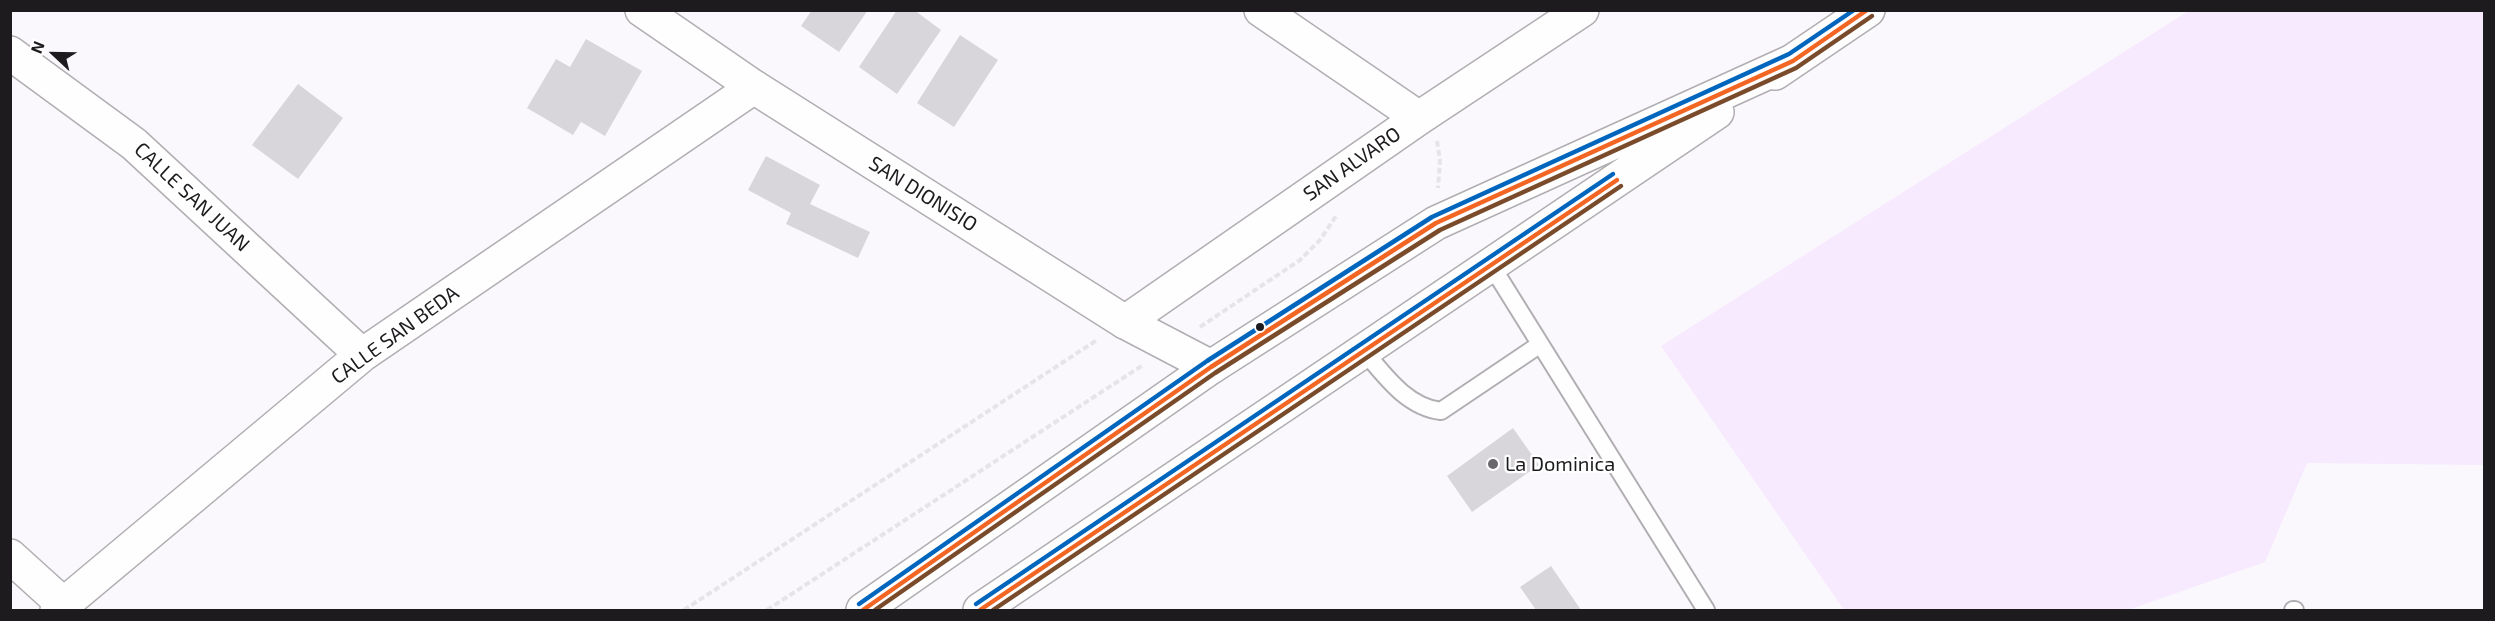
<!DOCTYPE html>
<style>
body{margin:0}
#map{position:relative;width:2495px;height:621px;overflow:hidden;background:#fbf8fd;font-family:"Exo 2",sans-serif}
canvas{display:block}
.frame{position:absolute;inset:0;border:12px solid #1e1b1f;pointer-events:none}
.north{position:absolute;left:24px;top:24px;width:60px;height:60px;-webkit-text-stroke:4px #fff;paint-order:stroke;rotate:292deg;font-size:16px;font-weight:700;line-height:24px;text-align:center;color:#1e1b1f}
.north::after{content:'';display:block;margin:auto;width:21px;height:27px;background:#1e1b1f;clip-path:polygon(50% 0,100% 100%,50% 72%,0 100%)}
</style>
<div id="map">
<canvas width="2495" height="621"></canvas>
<div class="frame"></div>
<div class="north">N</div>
</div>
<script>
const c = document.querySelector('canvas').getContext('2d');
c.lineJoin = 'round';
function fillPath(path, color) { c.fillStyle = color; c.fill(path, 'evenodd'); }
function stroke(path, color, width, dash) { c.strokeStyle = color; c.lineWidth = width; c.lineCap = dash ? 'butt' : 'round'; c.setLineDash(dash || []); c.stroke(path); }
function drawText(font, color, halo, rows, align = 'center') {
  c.font = font + ' "Exo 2",sans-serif'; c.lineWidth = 4.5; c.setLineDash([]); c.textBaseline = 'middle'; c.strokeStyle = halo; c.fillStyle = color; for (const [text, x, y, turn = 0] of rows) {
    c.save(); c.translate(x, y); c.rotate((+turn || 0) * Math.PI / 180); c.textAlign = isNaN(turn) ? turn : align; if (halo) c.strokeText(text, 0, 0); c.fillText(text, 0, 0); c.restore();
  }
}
fillPath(new Path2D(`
 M2190,10L2484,11V465L2307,463L2265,562L2128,610H1844L1661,346Z`), '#f7e9fe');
fillPath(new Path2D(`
 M812,10H868L839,52L801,26Z
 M897,10H914L941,30L897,94L859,67Z
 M960,35L998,60L954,127L917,103Z
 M586,39L642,71L605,136L581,122L573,135L527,108L556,59L570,67Z
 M298,84L343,118L298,179L252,145Z
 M766,156L820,185L810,204L870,232L858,258L786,224L791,213L748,190Z
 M1513,428L1539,465L1472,512L1447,476Z
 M1551,566L1581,610H1536L1520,587Z`), '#d8d6da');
const lane = new Path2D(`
 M1491,265L1706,610
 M1364,351C1385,376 1407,407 1441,411L1539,345
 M2293,610H2295`);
const street = new Path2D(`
 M1261,10L1419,118
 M10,53L134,144L362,355
 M1125,322L1419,118L1582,10
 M10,556L63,604
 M57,610L362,355L754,87`);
const secondary = new Path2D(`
 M642,10L754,87L1125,322L1211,367`);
const highway = new Path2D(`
 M1775,73L1868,10
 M863,610L1211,367L1436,223L1793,61
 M980,610L1717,112`);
stroke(lane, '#b1aeb2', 20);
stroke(street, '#b1aeb2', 36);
stroke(secondary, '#b1aeb2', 36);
stroke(highway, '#b1aeb2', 36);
stroke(new Path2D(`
 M1437,141L1440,160L1438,188
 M1200,327L1300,260L1320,240L1336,216
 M684,610L1097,340
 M767,610L1143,365`), '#e6e4e6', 4, [6, 3]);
stroke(lane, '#fefeff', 16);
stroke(street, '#fefeff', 33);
stroke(secondary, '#fefeff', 33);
stroke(highway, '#fefeff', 33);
stroke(new Path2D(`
 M863,610L1211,367L1436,223L1793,61L1867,10
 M980,610L1617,180`), '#f26522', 4.5);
stroke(new Path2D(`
 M875,610L1215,373L1440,230L1796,68L1872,16
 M993,610L1621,186`), '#7a4b2a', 4.5);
stroke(new Path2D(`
 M859,604L1207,361L1432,217L1789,54L1854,10
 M976,604L1613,174`), '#0065bd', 4.5);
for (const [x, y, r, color] of [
 [1260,327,5,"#1e1b1f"],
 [1493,464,6,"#6b686d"]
]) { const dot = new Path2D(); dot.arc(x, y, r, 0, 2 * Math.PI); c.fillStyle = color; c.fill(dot); stroke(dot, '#fff', 2); }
drawText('20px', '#1e1b1f', '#fff', [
 ["SAN ALVARO",1352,164,-35],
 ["SAN DIONISIO",923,194,32],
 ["CALLE SAN JUAN",192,197,43],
 ["CALLE SAN BEDA",395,335,-36]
]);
drawText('20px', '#1e1b1f', '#fff', [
 ["La Dominica",1505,464]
], 'left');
</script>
